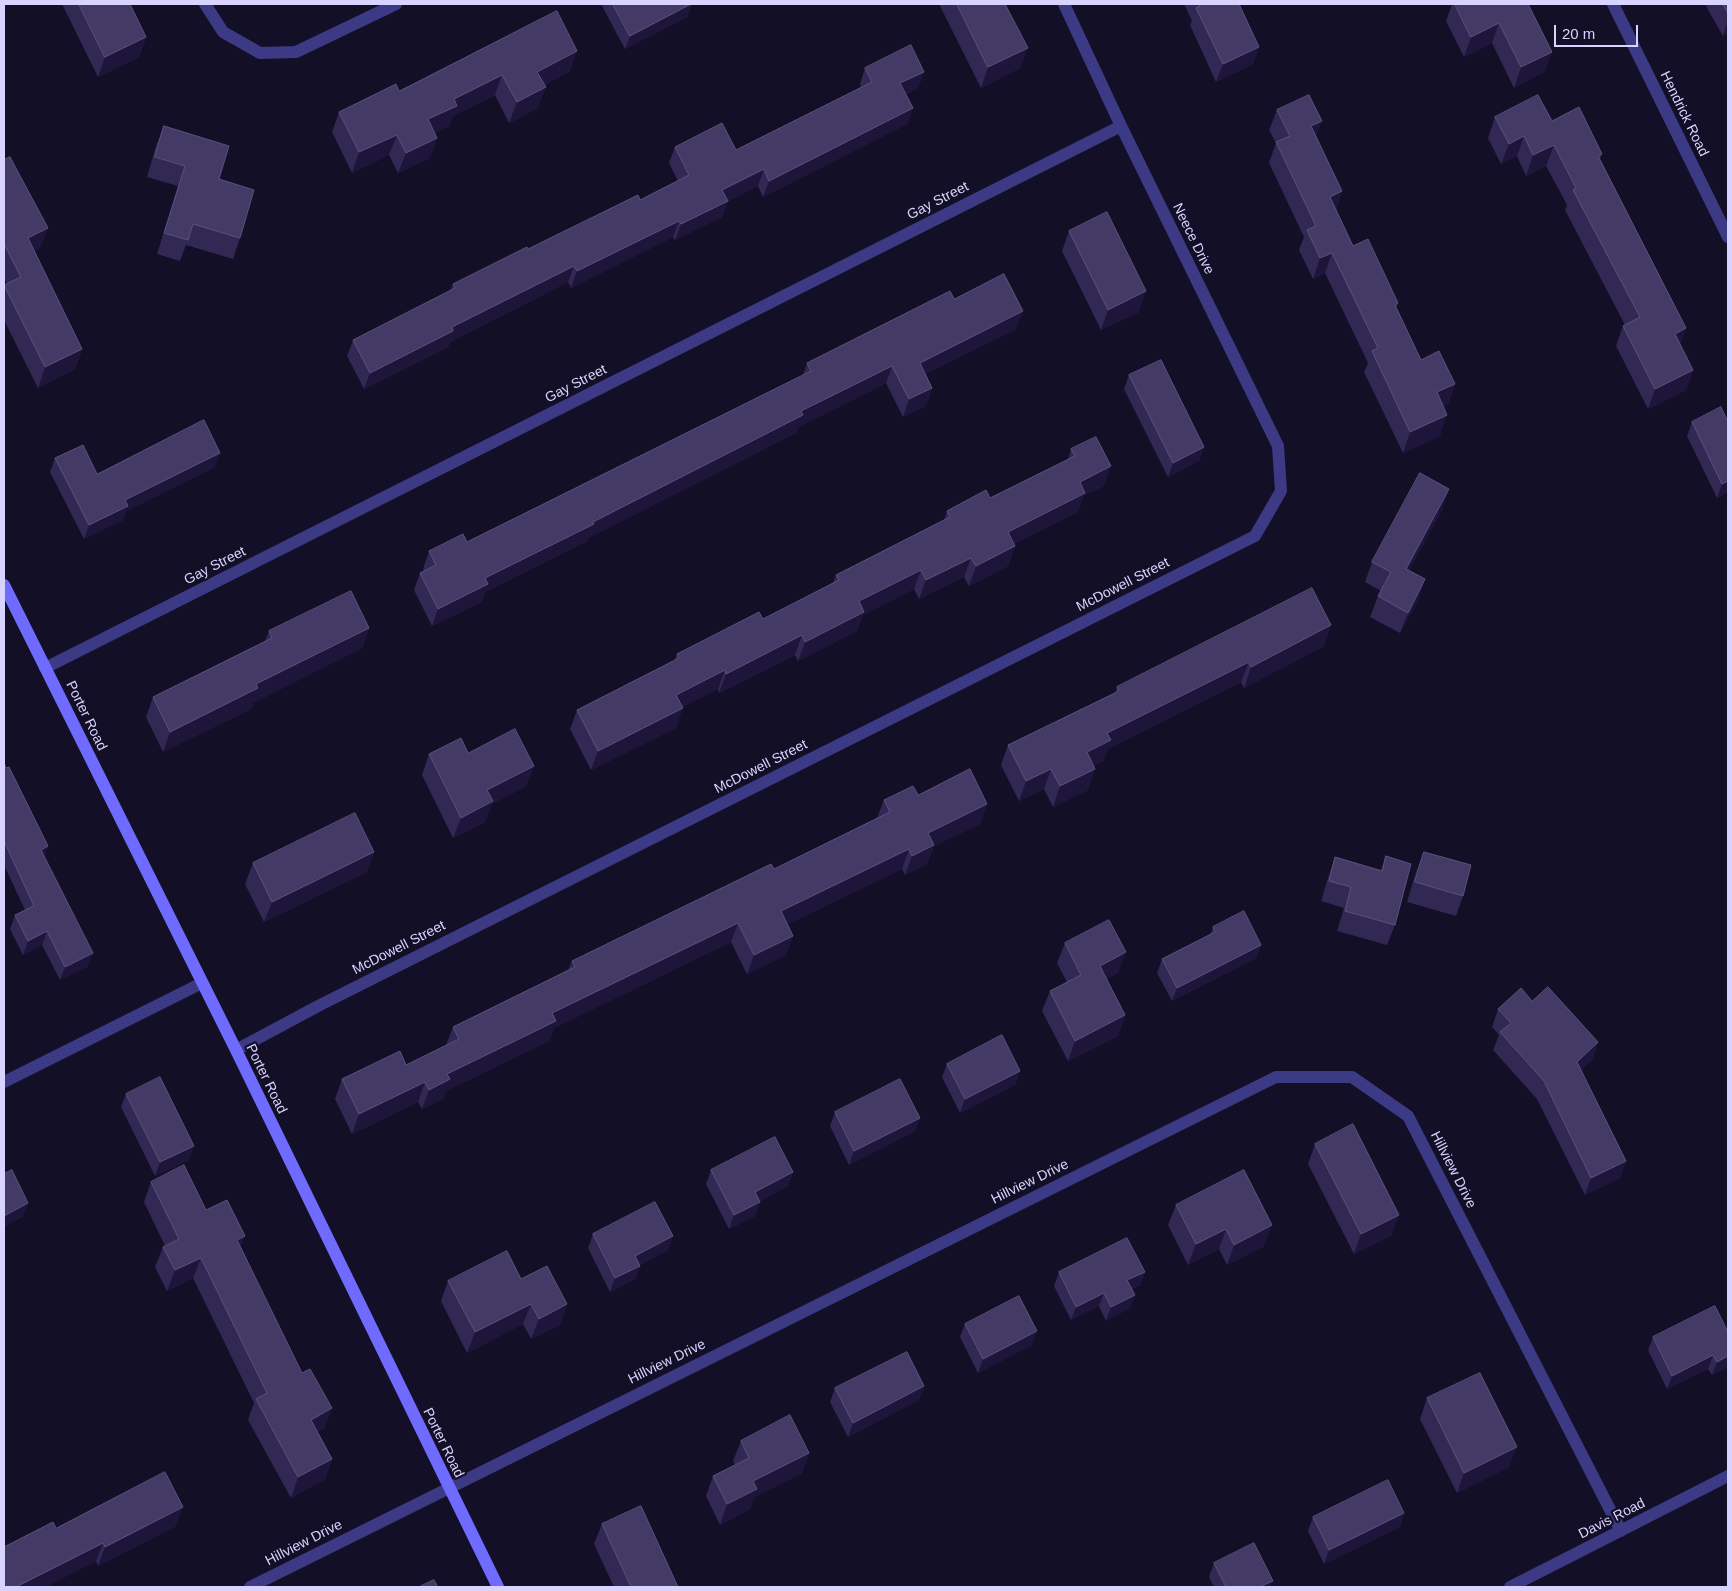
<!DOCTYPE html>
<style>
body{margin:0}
#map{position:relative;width:1732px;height:1591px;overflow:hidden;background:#130f26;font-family:Helvetica,sans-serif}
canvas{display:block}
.frame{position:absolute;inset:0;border:5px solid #d9d4ff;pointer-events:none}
.scale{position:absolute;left:1554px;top:25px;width:84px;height:22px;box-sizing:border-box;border:2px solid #d9d4ff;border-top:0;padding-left:6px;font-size:15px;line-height:18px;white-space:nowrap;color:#d9d4ff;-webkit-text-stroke:4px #130f26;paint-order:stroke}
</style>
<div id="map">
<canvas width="1732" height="1591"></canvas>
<div class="frame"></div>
<div class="scale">20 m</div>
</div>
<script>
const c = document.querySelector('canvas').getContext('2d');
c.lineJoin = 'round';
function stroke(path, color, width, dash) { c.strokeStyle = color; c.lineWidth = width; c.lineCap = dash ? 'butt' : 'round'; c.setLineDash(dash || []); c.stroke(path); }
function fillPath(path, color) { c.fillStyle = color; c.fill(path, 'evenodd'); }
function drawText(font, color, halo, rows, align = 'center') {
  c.font = font + ' Helvetica,sans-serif'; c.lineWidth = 4.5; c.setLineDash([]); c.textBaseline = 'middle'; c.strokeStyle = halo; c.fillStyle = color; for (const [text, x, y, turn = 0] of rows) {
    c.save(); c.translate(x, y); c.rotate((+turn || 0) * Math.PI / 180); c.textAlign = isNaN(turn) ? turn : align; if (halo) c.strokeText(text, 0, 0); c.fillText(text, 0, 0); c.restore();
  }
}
stroke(new Path2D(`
 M205,4L223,32L260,53L296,52L396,4
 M1613,4L1728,237
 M45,668L1121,126
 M236,1050L320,1005L1255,536L1281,491L1278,446L1121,126L1064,4
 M4,1082L202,983
 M250,1587L1276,1077H1352L1408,1116L1621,1531
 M1510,1587L1728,1476`), '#3d3a85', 12);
stroke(new Path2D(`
 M4,585L236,1050L498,1587`), '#6f6bff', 12);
fillPath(new Path2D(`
 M62,4H130L146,37L139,57L98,77Z
 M601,4H692L687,17L625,49Z
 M939,4H1005L1020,68L981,88Z
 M1184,4H1239L1259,47L1253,64L1216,82L1190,25L1192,21Z
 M1452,4H1528L1552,52L1544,72L1514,88L1492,43L1464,57L1446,21Z
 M1707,4H1728V33L1723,36L1706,6Z
 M557,11L570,71L544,85L538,108L509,123L495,95L453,116L449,126L435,133L437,138L430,158L398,173L389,155L352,173L332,132L339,112L399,91Z
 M865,68L924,72L918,88L906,94L913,108L907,124L763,197L758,186L728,201L722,217L675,240L673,237L571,288L568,282L450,342L448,347L364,389L347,356L353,340L450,291L453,284L640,200L678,181L669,163L675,147L736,150L861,88L860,84Z
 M1277,110L1316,136L1342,191L1336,210L1353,246L1398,303L1396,308L1421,360L1455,384L1448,404L1443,406L1440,436L1403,453L1364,372L1368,363L1325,273L1313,279L1299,250L1304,237L1269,163L1276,143L1269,130Z
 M1495,117L1552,121L1602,154L1600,159L1686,328L1680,344L1693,370L1686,390L1648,409L1616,346L1623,326L1625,325L1565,210L1567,205L1546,166L1526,176L1517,156L1501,164L1488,138Z
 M164,126L219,179L240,238L233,259L186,245L180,261L157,254L178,186L147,177L156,146Z
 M4,160L40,248L34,251L82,349L75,369L38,388L4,320V286L7,284L4,278Z
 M1069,231L1139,312L1101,330L1062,251Z
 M954,299L1016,329L925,374L932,388L926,406L903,417L886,383L798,427L796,433L588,538L587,541L485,592L482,602L432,626L414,590L420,573L424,571L423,569L429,551L467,542L803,375L807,363Z
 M1129,375L1204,447L1199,461L1168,477L1124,389Z
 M1692,422H1728V492L1717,498L1687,436Z
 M1071,449L1104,486L1084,495L1078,512L1014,544L1015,546L1008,566L969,586L964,577L919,599L914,589L863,615L857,631L798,661L795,655L719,693L718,689L682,707L676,728L591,770L570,729L577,710L674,661L677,654L763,619L833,583L836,575L944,520L947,511L990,498L1068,459Z
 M55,458L97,474L215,467L126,511L123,520L84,539L50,472Z
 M1442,510L1409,570L1425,579L1418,600L1400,633L1370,617L1378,596L1381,591L1365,582L1372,562Z
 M369,628L362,648L253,703L251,709L163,752L146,717L153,697L265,641L269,631Z
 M1324,646L1244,688L1241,682L1108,749L1103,761L1093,766L1088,790L1053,807L1044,789L1019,801L1001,765L1008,745L1115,693L1117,687Z
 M468,753L534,766L526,786L492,804L485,822L453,838L422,775L429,754Z
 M4,763L48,846L44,857L88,966L60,980L42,945L23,955L10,929L15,915L25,910L4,865Z
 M918,795L987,804L980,824L934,846L927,864L905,875L902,869L788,924L793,936L786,955L747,974L731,942L554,1028L549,1041L446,1091L443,1099L422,1109L418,1102L352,1134L335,1099L342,1079L406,1065L446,1045L453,1027L568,970L572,961L774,869L877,818L884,800Z
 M1424,852L1463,896L1456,916L1407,902L1416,872Z
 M1386,856L1395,925L1387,945L1337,931L1344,908L1321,901L1328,878L1335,857L1381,870Z
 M253,863L367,872L264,922L245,884Z
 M1213,927L1261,945L1256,958L1172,1001L1157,973L1162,959L1210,935Z
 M1065,943L1118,973L1106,979L1125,1015L1118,1036L1068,1061L1042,1011L1050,991L1067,982L1057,963Z
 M1532,1001L1598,1042L1592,1060L1581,1070L1626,1161L1620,1178L1585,1195L1537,1099L1493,1050L1499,1035L1492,1027L1498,1009Z
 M947,1064L1020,1071L1015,1085L960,1113L942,1077Z
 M126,1094L189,1160L155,1176L121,1107Z
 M835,1112L920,1118L915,1131L849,1165L830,1126Z
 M1315,1144L1392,1235L1354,1254L1308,1164Z
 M711,1170L793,1172L788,1186L760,1201V1202L755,1216L729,1229L706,1184Z
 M151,1182L206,1210L241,1247L325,1428L318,1432L332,1459L325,1479L291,1498L248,1420L254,1403L193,1278L167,1291L155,1267L163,1247L165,1246L144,1202Z
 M1176,1205L1264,1246L1227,1265L1219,1249L1188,1265L1168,1225Z
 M593,1234L668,1250L639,1265L640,1266L635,1279L610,1292L588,1248Z
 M1059,1272H1145L1140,1285L1132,1289L1135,1295L1130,1308L1106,1321L1099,1306L1071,1320L1054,1286Z
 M521,1279L567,1304L560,1325L531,1339L523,1324L467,1353L441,1301L448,1281Z
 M965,1324L1032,1345L978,1373L960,1337Z
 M1728,1332V1367L1712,1375L1708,1369L1667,1389L1648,1350L1653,1337Z
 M924,1386L919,1400L848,1437L830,1402L835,1388Z
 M1427,1398L1509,1467L1457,1493L1420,1419Z
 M741,1441L809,1453L802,1473L754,1497L750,1509L720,1525L706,1496L713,1476L735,1465L733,1461Z
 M1404,1513L1400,1527L1324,1564L1308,1531L1313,1517Z
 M602,1524L678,1587H614L594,1544Z
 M176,1526L98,1566L96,1561L45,1587H4L56,1528Z
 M1214,1563L1270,1587H1214L1209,1577Z`), '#312854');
fillPath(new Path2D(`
 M692,4L687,17L625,49L630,36Z
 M1728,20V33L1723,36Z
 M1499,23L1492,43L1464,57L1471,37Z
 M146,37L139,57L98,77L105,57Z
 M1259,47L1253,64L1216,82L1223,64Z
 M1028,48L1020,68L981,88L988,67Z
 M577,51L570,71L530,92L537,72Z
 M1552,52L1544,72L1514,88L1521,67Z
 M924,72L918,88L895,99L900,83Z
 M502,75L495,95L453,116L449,126L421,140L428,119L454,99Z
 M546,87L538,108L509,123L517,102Z
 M913,108L907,124L763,197L769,181Z
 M1322,121L1314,141L1311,126Z
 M397,135L389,155L352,173L359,152Z
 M1524,136L1517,156L1501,164L1509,144Z
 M437,138L430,158L398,173L406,153Z
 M1554,145L1546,166L1526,176L1533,155Z
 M764,169L758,186L717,206L722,190Z
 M1342,191L1335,212L1330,197Z
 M728,201L722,217L675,240L681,224Z
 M679,221L673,237L571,288L577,271Z
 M48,228L40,248L20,259L28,238Z
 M1332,253L1325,273L1313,279L1320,258Z
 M574,266L568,282L450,342L448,347L364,389L370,373L452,327Z
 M1146,291L1139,312L1101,330L1108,310Z
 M1023,311L1016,329L913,380L920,363Z
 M1686,328L1679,348L1675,334Z
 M82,349L75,369L38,388L45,367Z
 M892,366L886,383L798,427L796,433L588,538L587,541L485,592L482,602L432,626L438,609L485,578L593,522L801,411Z
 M1693,370L1686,390L1648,409L1655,389Z
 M1455,384L1448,404L1429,413L1437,392Z
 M932,388L926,406L903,417L909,399Z
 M1447,415L1440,436L1403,453L1410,432Z
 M1204,447L1199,461L1168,477L1173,463Z
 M220,453L215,467L126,511L123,520L84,539L89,525L125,500Z
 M1111,466L1104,486L1084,495L1078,512L1001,551L1008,532L1080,482Z
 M1728,481V492L1717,498L1722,484Z
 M1449,489L1442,510L1399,589L1406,569Z
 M1015,546L1008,566L969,586L976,566Z
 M971,558L964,577L919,599L926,580Z
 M921,570L914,589L863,615L857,631L798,661L805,642L859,601Z
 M1425,579L1418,600L1400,633L1408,613Z
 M1331,625L1324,646L1244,688L1251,667Z
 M369,628L362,648L253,703L251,709L163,752L170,732L256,684Z
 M802,635L795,655L719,693L726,674Z
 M1249,662L1241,682L1108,749L1103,761L1079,772L1087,752L1107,733Z
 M725,670L718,689L669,714L676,695Z
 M683,708L676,728L591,770L598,751Z
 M534,766L526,786L492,804L485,822L453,838L461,818L487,790Z
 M1051,769L1044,789L1019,801L1026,781Z
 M1095,769L1088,790L1053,807L1060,786Z
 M987,804L980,824L934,846L927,864L905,875L912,856L928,833Z
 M48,846L43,860L41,850Z
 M909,849L902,869L774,931L781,911Z
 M374,852L367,872L264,922L272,902Z
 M738,923L731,942L554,1028L549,1041L446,1091L443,1099L422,1109L429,1090L447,1074L552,1013Z
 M47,931L42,945L23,955L28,941Z
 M793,936L786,955L747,974L754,955Z
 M1261,945L1256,958L1172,1001L1177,988Z
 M1126,952L1118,973L1092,986L1100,966Z
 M93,953L88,966L60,980L65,967Z
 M1125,1015L1118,1036L1068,1061L1075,1041Z
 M1598,1042L1592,1060L1571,1079L1577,1062Z
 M1020,1071L1015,1085L960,1113L965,1099Z
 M425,1082L418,1102L352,1134L359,1114Z
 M920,1118L915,1131L849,1165L854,1151Z
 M194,1146L189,1160L155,1176L160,1162Z
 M1626,1161L1620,1178L1585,1195L1591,1178Z
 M793,1172L788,1186L750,1206L755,1192Z
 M760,1202L755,1216L729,1229L734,1215Z
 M28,1203L23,1217L4,1227V1216Z
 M1399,1215L1392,1235L1354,1254L1361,1234Z
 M1272,1225L1264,1246L1227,1265L1234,1245Z
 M1226,1229L1219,1249L1188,1265L1196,1244Z
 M245,1236L238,1256L237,1240Z
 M673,1236L668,1250L630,1269L635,1256Z
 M201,1258L193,1278L167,1291L175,1270Z
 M640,1266L635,1279L610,1292L615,1278Z
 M1145,1272L1140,1285L1122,1294L1127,1280Z
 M1104,1293L1099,1306L1071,1320L1076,1307Z
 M1135,1295L1130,1308L1106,1321L1111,1307Z
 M531,1304L523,1324L467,1353L475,1332Z
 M567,1304L560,1325L531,1339L539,1319Z
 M1037,1331L1032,1345L978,1373L983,1359Z
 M1713,1355L1708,1369L1667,1389L1672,1376Z
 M1728,1356V1367L1712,1375L1717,1362Z
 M924,1386L919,1400L848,1437L853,1423Z
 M332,1408L325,1428L304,1440L311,1420Z
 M1517,1447L1509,1467L1457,1493L1464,1473Z
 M809,1453L802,1473L754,1497L750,1509L720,1525L727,1504L753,1481Z
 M332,1459L325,1479L291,1498L298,1477Z
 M183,1507L176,1526L98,1566L105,1547Z
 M1404,1513L1400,1527L1324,1564L1329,1550Z
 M103,1543L96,1561L45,1587H16Z
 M1273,1581L1270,1587H1259Z`), '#1d163a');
const building = new Path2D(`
 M79,4H130L146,37L105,57Z
 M613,4H691L630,36Z
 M957,4H1005L1028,48L988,67Z
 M1198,4H1239L1259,47L1223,64L1196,8L1200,6Z
 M1455,4H1528L1552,52L1521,67L1499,23L1471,37Z
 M1723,4H1728V13Z
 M557,11L577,51L537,72L546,87L517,102L502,75L454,99L457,106L428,119L437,138L406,153L397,135L359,152L339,112L396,84L399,91Z
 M911,45L924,72L900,83L913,108L769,181L764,169L722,190L728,201L681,224L679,221L577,271L574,266L452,327L453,331L370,373L353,340L455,288L453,284L527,247L528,249L638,195L640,200L689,175L675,147L722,123L736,150L872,82L865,68Z
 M1309,95L1322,121L1311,126L1342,191L1330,197L1353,246L1368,239L1398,303L1395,305L1421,360L1439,351L1455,384L1437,392L1447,415L1410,432L1372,351L1378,348L1332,253L1320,258L1307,230L1316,226L1276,142L1290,136L1277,110Z
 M1538,95L1552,121L1579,107L1602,154L1598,156L1686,328L1675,334L1693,370L1655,389L1623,326L1640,317L1573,190L1576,188L1554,145L1533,155L1524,136L1509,144L1495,117Z
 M164,126L229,146L219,179L254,190L240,238L193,224L188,240L164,233L185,166L155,157Z
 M10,157L48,228L28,238L82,349L45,367L4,285L21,277L4,244V160Z
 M1107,212L1146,291L1108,310L1069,231Z
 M1004,274L1023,311L920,363L932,388L909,399L892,366L801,411L803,415L593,522L594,524L485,578L488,584L438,609L420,573L436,565L429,551L463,534L467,542L811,371L807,363L950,291L954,299Z
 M1161,360L1204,447L1173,463L1129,375Z
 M1721,407L1728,422V481L1722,484L1692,422Z
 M204,420L220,453L125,500L128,506L89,525L55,458L83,445L97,474Z
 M1096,437L1111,466L1080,482L1085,493L1008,532L1015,546L976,566L971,558L926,580L921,570L859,601L864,612L805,642L802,635L726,674L725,670L676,695L683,708L598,751L577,710L679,658L677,654L759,612L763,619L839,580L836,575L950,517L947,511L986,490L990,498L1075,456L1071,449Z
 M1420,473L1449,489L1406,569L1425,579L1408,613L1378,596L1391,572L1372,562Z
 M1312,588L1331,625L1251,667L1249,662L1107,733L1111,740L1087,752L1095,769L1060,786L1051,769L1026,781L1008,745L1119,691L1117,687Z
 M351,591L369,628L256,684L258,688L170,732L153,697L272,638L269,631Z
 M515,729L534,766L487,790L493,801L461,818L429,754L461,738L468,753Z
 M4,763L6,768L9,767L48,846L41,850L93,953L65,967L47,931L28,941L15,915L34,906L4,841Z
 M970,769L987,804L928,833L934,845L912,856L909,849L781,911L793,936L754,955L738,923L552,1013L556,1021L447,1074L450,1079L429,1090L425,1082L359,1114L342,1079L400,1051L406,1065L459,1039L453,1027L575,967L572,961L771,864L774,869L890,812L884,800L913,786L918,795Z
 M355,813L374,852L272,902L253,863Z
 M1424,852L1471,865L1463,896L1415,882Z
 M1386,856L1411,864L1395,925L1345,911L1351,887L1329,881L1335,857L1382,871Z
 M1244,911L1261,945L1177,988L1162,959L1215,932L1213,927Z
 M1109,920L1126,952L1100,966L1125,1015L1075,1041L1050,991L1081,975L1065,943Z
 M1548,987L1598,1042L1577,1062L1626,1161L1591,1178L1544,1081L1500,1032L1511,1023L1498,1009L1521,988L1532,1001Z
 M1002,1035L1020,1071L965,1099L947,1064Z
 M160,1077L194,1146L160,1162L126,1094Z
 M900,1079L920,1118L854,1151L835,1112Z
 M1353,1124L1399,1215L1361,1234L1315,1144Z
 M775,1137L793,1172L755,1192L760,1202L734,1215L711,1170Z
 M184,1165L206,1210L227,1200L245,1236L237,1240L302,1373L310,1369L332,1408L311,1420L332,1459L298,1477L256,1399L267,1393L201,1258L175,1270L163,1247L179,1239L151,1182Z
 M12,1170L28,1203L4,1216V1174Z
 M1244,1170L1272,1225L1234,1245L1226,1229L1196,1244L1176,1205Z
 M655,1202L673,1236L635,1256L640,1266L615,1278L593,1234Z
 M1127,1238L1145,1272L1127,1280L1135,1295L1111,1307L1104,1293L1076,1307L1059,1272Z
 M507,1251L521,1279L547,1266L567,1304L539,1319L531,1304L475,1332L448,1281Z
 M1019,1296L1037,1331L983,1359L965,1324Z
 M1715,1306L1728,1332V1356L1717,1362L1713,1355L1672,1376L1653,1337Z
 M907,1352L924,1386L853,1423L835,1388Z
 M1480,1373L1517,1447L1464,1473L1427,1398Z
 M790,1415L809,1453L753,1481L757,1489L727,1504L713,1476L749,1458L741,1441Z
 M165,1472L183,1507L105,1547L103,1543L16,1587H4V1547L53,1522L56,1528Z
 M1388,1480L1404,1513L1329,1550L1313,1517Z
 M641,1506L678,1587H631L602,1524Z
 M1254,1543L1273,1581L1259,1587H1226L1214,1563Z
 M434,1580L438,1587H419Z`);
fillPath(building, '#433a66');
stroke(building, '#5a527e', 1);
drawText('14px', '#d9d4ff', '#130f26', [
 ["Hendrick Road",1684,114,64],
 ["Gay Street",938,201,-27],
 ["Neece Drive",1193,239,64],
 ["Gay Street",576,384,-27],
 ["Gay Street",215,566,-27],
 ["McDowell Street",1123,585,-27],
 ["Porter Road",86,716,64],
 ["McDowell Street",761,767,-27],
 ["McDowell Street",399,948,-27],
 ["Porter Road",266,1079,64],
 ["Hillview Drive",1453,1170,63],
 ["Hillview Drive",1030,1182,-26],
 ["Hillview Drive",667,1362,-26],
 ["Porter Road",443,1443,64],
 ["Davis Road",1612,1519,-27],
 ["Hillview Drive",304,1543,-27]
]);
</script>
